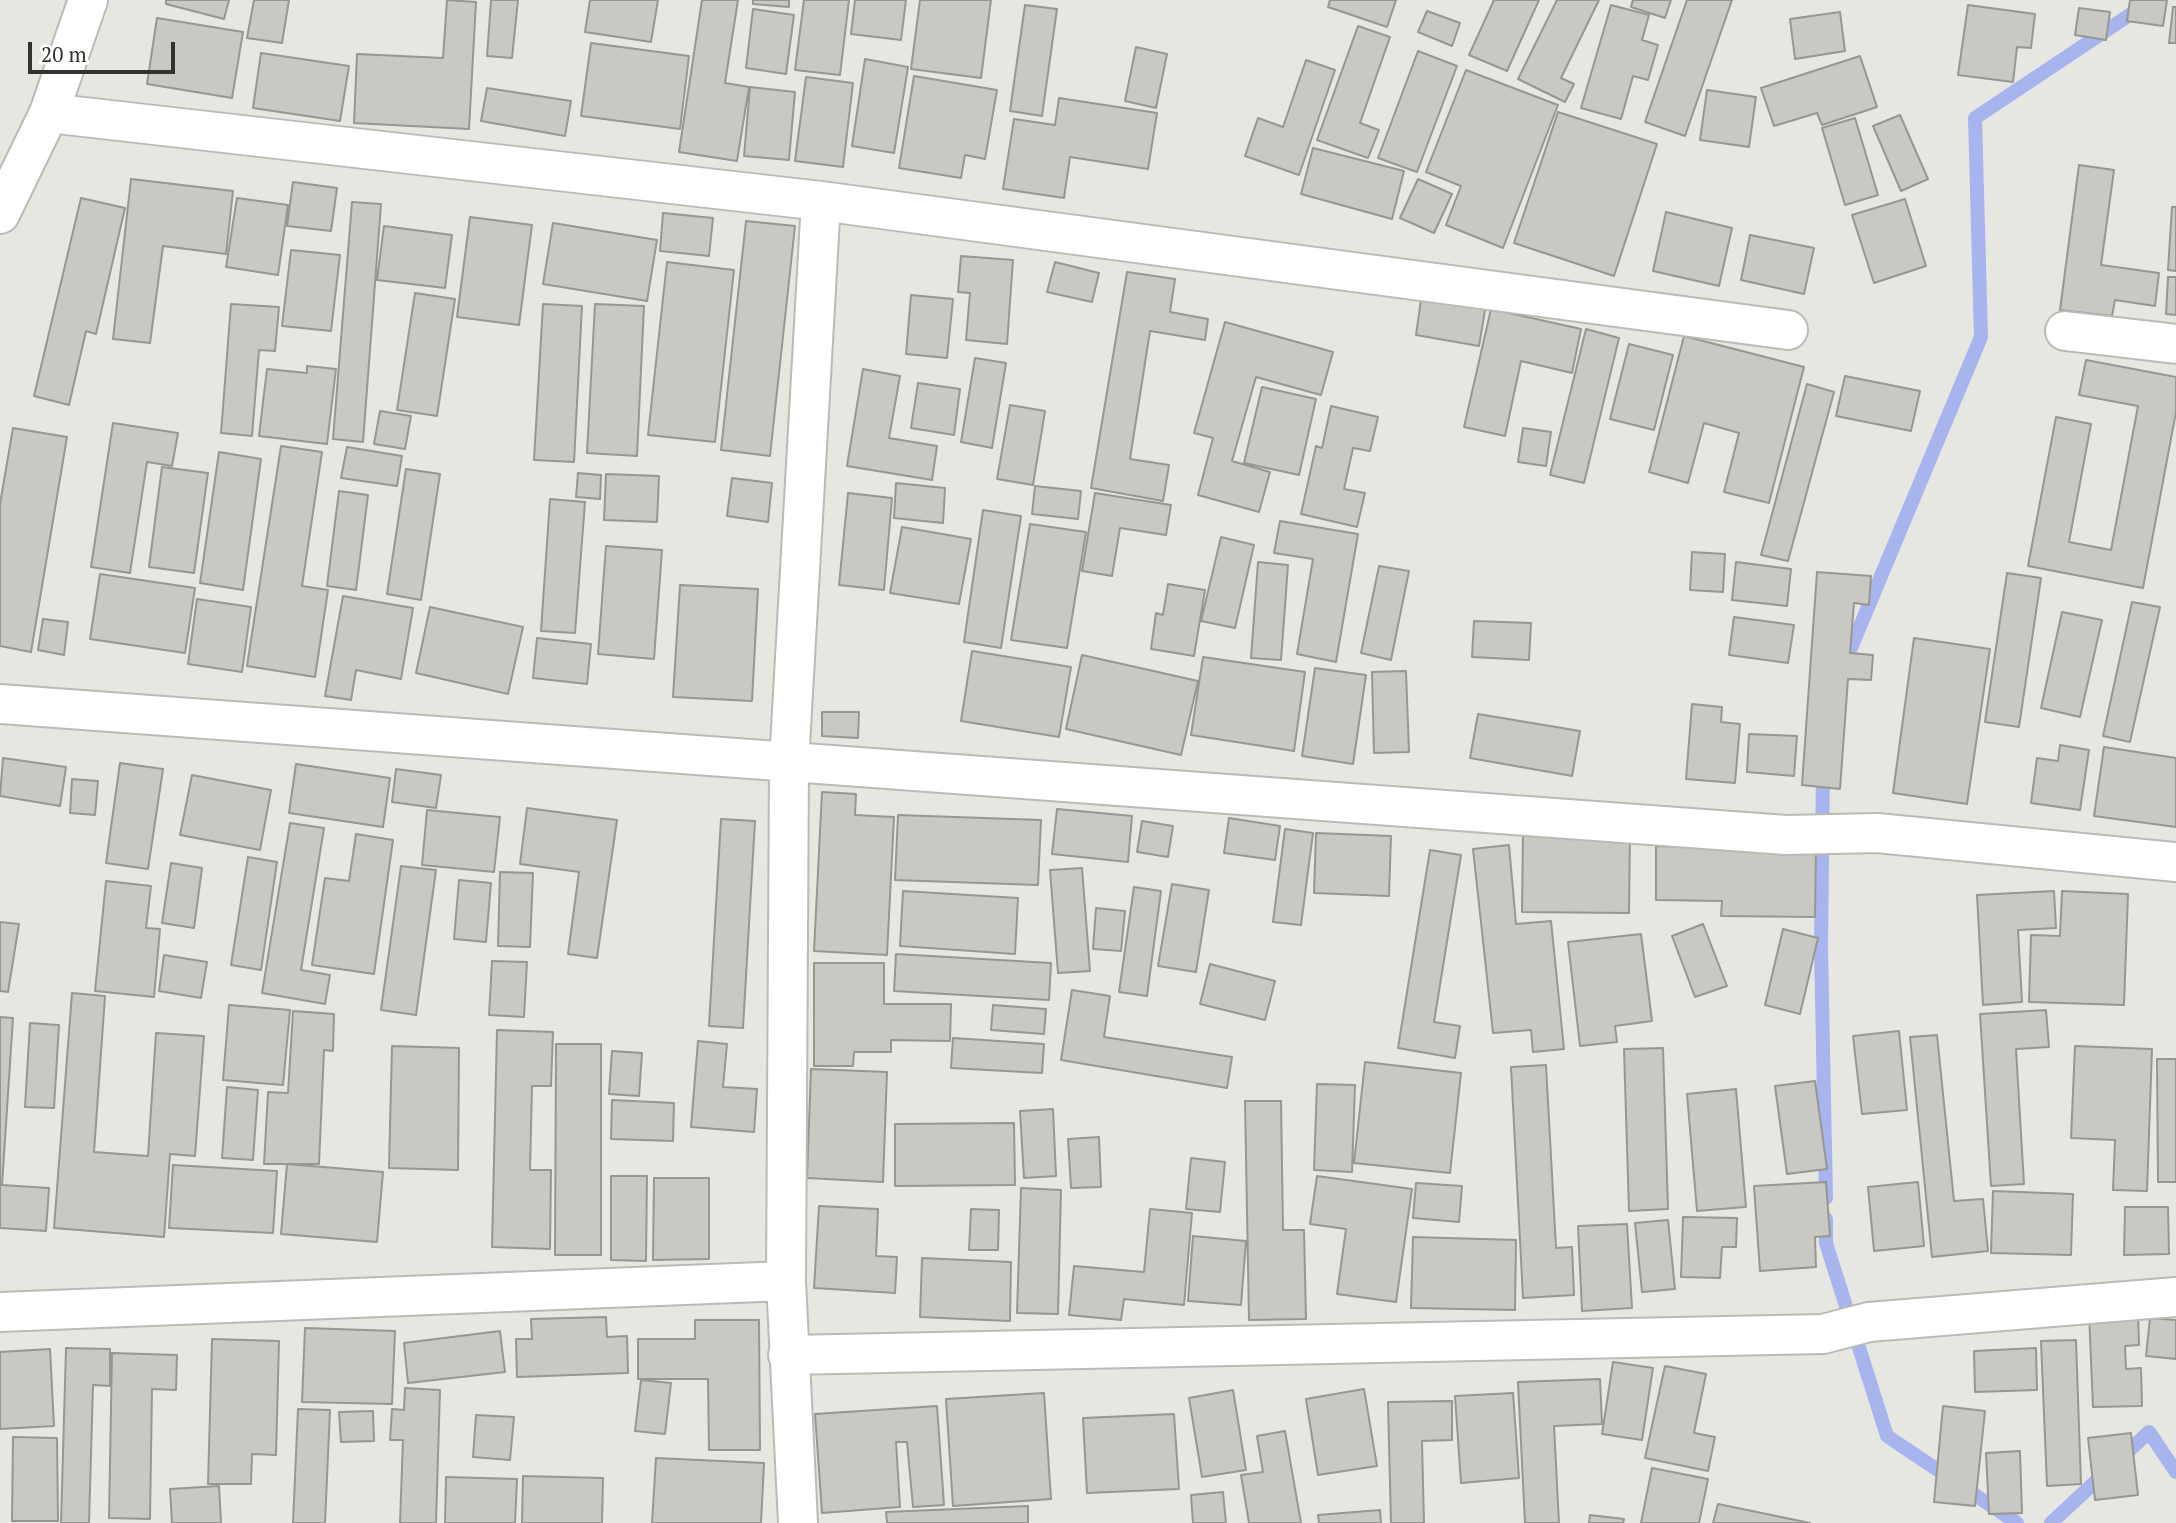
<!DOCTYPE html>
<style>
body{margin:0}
#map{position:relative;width:2176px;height:1523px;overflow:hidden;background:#e7e7e1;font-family:"PT Serif",serif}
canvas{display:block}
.scale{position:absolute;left:28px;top:42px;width:147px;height:32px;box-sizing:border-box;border:4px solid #323230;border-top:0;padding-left:9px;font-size:21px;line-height:24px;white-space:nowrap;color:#323230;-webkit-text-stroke:5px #fffffe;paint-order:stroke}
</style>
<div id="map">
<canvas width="2176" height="1523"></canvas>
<div class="scale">20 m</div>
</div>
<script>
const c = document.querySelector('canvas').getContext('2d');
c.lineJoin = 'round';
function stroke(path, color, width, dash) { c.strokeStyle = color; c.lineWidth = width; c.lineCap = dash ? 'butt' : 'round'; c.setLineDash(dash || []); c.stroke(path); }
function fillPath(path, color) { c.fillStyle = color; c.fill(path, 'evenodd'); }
stroke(new Path2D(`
 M1843,667L1981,337L1975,118L2152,0
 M1823,771L1821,948L1826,1198
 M1826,1219V1243L1887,1436L2017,1523
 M2051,1523L2149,1432L2176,1472`), '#a7b4ed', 14);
const building = new Path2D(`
 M166,0H229L224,19L166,4Z
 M254,0H289L282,43L247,38Z
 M447,0L476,2L469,129L354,123L357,54L443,58Z
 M491,0H518L512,58L487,56Z
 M590,0H658L651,42L585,32Z
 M702,0H738L725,83L749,87L737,161L679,152Z
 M753,0H789V7L753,4Z
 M804,0H849L840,75L795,70Z
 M855,0H906L901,40L851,34Z
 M920,0H991L981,78L911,69Z
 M1330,0H1396L1387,27L1328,7Z
 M1494,0H1539L1507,71L1469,55Z
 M1557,0H1599L1561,78L1574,84L1565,102L1518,79Z
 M1633,0H1671L1665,18L1631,7Z
 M1687,0H1732L1685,136L1645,122Z
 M2130,0H2167L2163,26L2127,21Z
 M1025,5L1057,9L1042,116L1010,111Z
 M1611,5L1649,15L1642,40L1658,45L1648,80L1633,76L1621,119L1581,108Z
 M1968,5L2035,14L2031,48L2017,47L2013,82L1958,75Z
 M2173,7H2176V43H2169Z
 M2079,8L2110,12L2106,40L2075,35Z
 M753,9L794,15L786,74L746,68Z
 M1427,11L1460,23L1452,46L1418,32Z
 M1840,12L1845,51L1795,59L1790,19Z
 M157,18L243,32L232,98L147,84Z
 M1358,26L1390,37L1360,123L1379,130L1368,158L1317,140Z
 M591,43L689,56L680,129L581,116Z
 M1136,47L1167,54L1156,108L1125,101Z
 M1418,51L1457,66L1417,172L1378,158Z
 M261,53L349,66L340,121L253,108Z
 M1860,56L1877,107L1822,125L1817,113L1774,126L1761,88Z
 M865,59L908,67L894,153L852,146Z
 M1306,60L1335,70L1299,175L1245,156L1258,118L1283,127Z
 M1466,70L1558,105L1503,248L1446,225L1461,186L1426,172Z
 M914,76L997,90L985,159L965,155L961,178L899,168Z
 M806,77L853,83L843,167L795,161Z
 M750,87L795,92L789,160L744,156Z
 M487,88L571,101L565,136L481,121Z
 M1707,90L1756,97L1749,147L1700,140Z
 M1059,98L1157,113L1148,169L1070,157L1064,198L1003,189L1014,119L1055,125Z
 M1558,112L1657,144L1614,276L1514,243Z
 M1900,115L1928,179L1901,191L1873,126Z
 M1855,118L1878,195L1845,205L1822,128Z
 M1313,148L1404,171L1392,219L1301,194Z
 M2079,165L2114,170L2101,265L2159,273L2155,306L2115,300L2112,316L2060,310Z
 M131,179L233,191L226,254L163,246L150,343L113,339Z
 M1418,179L1452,194L1434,233L1400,218Z
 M293,182L337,188L331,231L287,226Z
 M81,198L125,208L96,334L86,331L69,405L34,396Z
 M237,198L288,205L278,275L226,267Z
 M1905,199L1926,266L1874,283L1852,215Z
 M352,202L381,204L363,442L333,439Z
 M2172,207H2176V271L2168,270Z
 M1666,212L1732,228L1719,286L1653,271Z
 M663,213L713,218L709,256L660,251Z
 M470,217L532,225L519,325L457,317Z
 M746,221L795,226L770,456L721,450Z
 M553,223L657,240L647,301L543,284Z
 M384,226L452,235L445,288L377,280Z
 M1750,235L1814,248L1804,294L1741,280Z
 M291,250L340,255L331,331L282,326Z
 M961,256L1013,260L1007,344L966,340L970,293L958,292Z
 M667,262L734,270L715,442L648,435Z
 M1055,262L1099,273L1092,302L1047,292Z
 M1127,272L1175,279L1170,312L1208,319L1205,340L1150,331L1130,459L1169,465L1163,501L1091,488Z
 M2168,277H2176V315L2166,314Z
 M415,293L455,299L437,416L397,410Z
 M1422,293L1486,304L1479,346L1416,335Z
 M911,295L953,299L947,358L906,354Z
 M231,304L279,307L275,351L259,350L252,436L221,433Z
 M543,304L582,306L574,462L534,460Z
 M595,304L644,306L637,456L587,453Z
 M1491,309L1581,329L1572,373L1521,361L1505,436L1464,427Z
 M1225,322L1333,352L1321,395L1256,377L1232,461L1270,472L1259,512L1198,495L1213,438L1194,433Z
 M1586,329L1619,338L1584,483L1550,475Z
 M1684,336L1804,367L1769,503L1724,492L1739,433L1704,423L1688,483L1649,472Z
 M1629,344L1673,355L1654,430L1610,419Z
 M975,358L1006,363L992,448L961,442Z
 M2086,360L2176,377V412L2143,588L2028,566L2056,417L2091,424L2069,542L2111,550L2138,406L2079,395Z
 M307,366L336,369L327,444L259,436L267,369L307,373Z
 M863,369L900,376L889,438L937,446L932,480L847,466Z
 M1845,376L1920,391L1911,431L1836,416Z
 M918,383L960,389L954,435L911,428Z
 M1807,384L1834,392L1788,561L1761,555Z
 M1262,387L1316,399L1299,475L1244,463Z
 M1010,405L1045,411L1033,485L997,479Z
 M1331,406L1378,417L1370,451L1353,448L1344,489L1365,493L1357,527L1301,514L1316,446L1322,448Z
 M380,411L411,416L405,449L374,444Z
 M113,423L178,433L172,466L147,462L130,573L91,567Z
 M13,428L67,437L31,652L0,646V504Z
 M1523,428L1551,432L1546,466L1518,462Z
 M281,446L322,452L302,586L328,590L315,677L247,666Z
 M347,447L402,456L397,486L341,478Z
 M219,452L261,459L243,590L200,583Z
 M162,467L208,473L194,573L149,567Z
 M406,469L440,474L421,600L387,594Z
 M578,473L601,475L600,499L576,497Z
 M606,474L659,476L657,522L604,520Z
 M732,478L772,483L768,522L727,516Z
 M896,483L945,488L943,523L894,518Z
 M1035,486L1081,491L1078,519L1032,514Z
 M339,491L368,495L356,590L327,586Z
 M848,493L892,498L884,590L839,585Z
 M1095,493L1171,505L1166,535L1120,528L1112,576L1082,571Z
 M550,499L585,502L575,633L541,631Z
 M983,510L1021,516L1001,648L964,642Z
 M1280,521L1358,534L1336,662L1297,654L1313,559L1274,553Z
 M1030,524L1086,532L1067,648L1011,640Z
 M902,527L971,539L959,604L890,593Z
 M1221,537L1254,545L1235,628L1201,621Z
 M606,546L662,550L654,659L598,654Z
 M1692,552L1725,554L1723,592L1690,590Z
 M1258,562L1288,565L1281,660L1251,658Z
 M1736,562L1791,569L1787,606L1732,600Z
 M1379,566L1409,571L1391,660L1361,653Z
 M1817,572L1871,576L1869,605L1854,603L1850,653L1873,655L1871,680L1848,679L1840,789L1802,785Z
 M2007,573L2041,578L2019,727L1985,722Z
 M100,574L195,588L185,653L90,639Z
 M1168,584L1205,590L1194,656L1151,649L1156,613L1163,615Z
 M680,585L758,589L752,701L673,697Z
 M343,596L413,608L401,679L356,670L351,700L325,696Z
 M197,599L251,607L242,672L188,664Z
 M2132,602L2160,607L2130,742L2103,736Z
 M430,607L523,627L508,694L416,673Z
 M2062,612L2102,620L2080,717L2041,708Z
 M1734,617L1794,625L1788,663L1729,655Z
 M43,619L68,622L64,655L38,650Z
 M1474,621L1531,623L1529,660L1472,657Z
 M537,638L591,644L587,684L533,678Z
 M1914,638L1990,649L1967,804L1893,793Z
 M972,651L1071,667L1059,737L961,721Z
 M1082,655L1198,681L1181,755L1066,729Z
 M1203,657L1305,672L1294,751L1191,735Z
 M1315,668L1366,675L1353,764L1302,756Z
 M1406,671L1409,752L1374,753L1372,672Z
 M1692,704L1722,707L1721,722L1740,724L1735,783L1686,779Z
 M822,712H859L858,738L822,736Z
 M1478,714L1580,731L1572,776L1470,758Z
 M1749,734L1797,736L1794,776L1747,772Z
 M2060,745L2089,750L2080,810L2031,803L2037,758L2058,761Z
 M2104,747L2176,758V827L2094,816Z
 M3,758L66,767L60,806L0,796Z
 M120,763L163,769L148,869L106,863Z
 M296,764L390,778L383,827L289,813Z
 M396,769L441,775L436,808L392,802Z
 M192,775L271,790L260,850L180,835Z
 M72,779L98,781L95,815L70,813Z
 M822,792L856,794L855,815L894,817L887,955L814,951Z
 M527,808L617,820L597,958L568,954L579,872L520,864Z
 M1057,809L1132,816L1128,862L1052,854Z
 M427,810L500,817L494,872L422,865Z
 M898,815L1041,820L1038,885L895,880Z
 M1229,818L1280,826L1275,860L1224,853Z
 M721,819L755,821L743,1028L709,1026Z
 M1142,821L1173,826L1168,857L1137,852Z
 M290,823L324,828L301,970L330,975L325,1004L262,993Z
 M1285,829L1313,833L1301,925L1273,922Z
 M1523,831L1630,832L1629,913L1522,912Z
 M1316,833L1391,836L1389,896L1314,893Z
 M356,834L393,840L374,974L312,965L325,878L349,881Z
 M1509,845L1516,924L1551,921L1564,1049L1533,1052L1531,1030L1493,1033L1473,849Z
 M1656,846L1816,847L1815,917L1721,916L1722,901L1656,900Z
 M1430,850L1461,855L1434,1022L1460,1026L1455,1058L1398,1048Z
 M248,857L277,862L261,970L231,965Z
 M171,863L202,868L194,928L162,923Z
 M401,866L436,870L416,1015L381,1010Z
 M1082,868L1090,971L1058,973L1050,870Z
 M500,872L533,873L530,947L498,946Z
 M459,880L491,883L486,942L454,939Z
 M106,881L151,886L146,928L160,929L154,997L95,991Z
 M1172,884L1209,890L1196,972L1158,966Z
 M1134,887L1161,891L1147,996L1119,992Z
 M903,891L1018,898L1015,954L900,946Z
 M2054,891L2056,928L2018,930L2022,1002L1983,1005L1977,895Z
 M2062,891L2128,894L2124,1005L2029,1002L2031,935L2060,936Z
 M1096,908L1125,911L1121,951L1093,949Z
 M0,922L19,924L8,992L0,991Z
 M1703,924L1727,986L1695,997L1672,936Z
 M1783,929L1818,938L1800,1014L1765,1005Z
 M1641,934L1652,1021L1615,1026L1617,1042L1580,1046L1568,942Z
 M896,954L1051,963L1049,1000L894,991Z
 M164,955L207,962L201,998L159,991Z
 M492,961L527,962L524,1017L489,1015Z
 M814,963H884V1004H951L950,1041L891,1040V1052H854L853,1066H814Z
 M1210,964L1275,981L1265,1020L1200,1004Z
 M1072,990L1110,996L1104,1037L1232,1057L1227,1088L1061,1060Z
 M72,993L105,996L94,1152L148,1156L156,1033L204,1036L195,1156L170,1154L164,1237L54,1228Z
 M229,1005L290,1010L283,1085L223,1080Z
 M993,1005L1046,1009L1044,1034L991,1030Z
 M2046,1010L2049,1047L2016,1049L2024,1184L1991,1186L1980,1014Z
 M293,1011L334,1014L333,1051L324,1050L319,1164H264L268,1092L288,1093Z
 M0,1017L13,1018L2,1185L49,1188L46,1231L0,1228Z
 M30,1023L59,1025L54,1108L25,1107Z
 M497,1030L553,1032L551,1086H532L530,1170H551L550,1249L492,1247Z
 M1899,1031L1907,1110L1862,1114L1853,1036Z
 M1937,1035L1954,1201L1983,1199L1988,1251L1932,1257L1910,1037Z
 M953,1038L1044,1044L1042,1073L951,1068Z
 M698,1041L727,1044L723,1087L757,1089L754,1132L691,1127Z
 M556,1044H601V1255H555Z
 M392,1046L459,1048L458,1170L389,1168Z
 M2075,1046L2152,1049L2147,1191L2113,1190L2115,1140L2071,1138Z
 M1663,1048L1668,1209L1629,1211L1624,1049Z
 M612,1051L642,1053L639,1096L609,1094Z
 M2157,1059H2176V1182H2158Z
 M1365,1062L1461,1073L1450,1173L1354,1163Z
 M1546,1065L1556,1248L1572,1247L1574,1295L1523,1298L1511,1067Z
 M811,1069L887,1072L883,1182L807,1178Z
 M1815,1081L1827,1169L1787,1174L1775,1086Z
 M1317,1084L1355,1085L1352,1172L1314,1170Z
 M227,1087L258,1090L253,1160L222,1158Z
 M1736,1089L1746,1207L1697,1211L1687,1094Z
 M612,1100L674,1103L673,1141L611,1139Z
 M1245,1101H1281L1283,1230H1304L1306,1319L1249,1320Z
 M1053,1109L1056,1176L1024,1178L1020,1111Z
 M1014,1123L1015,1185L895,1186V1124Z
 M1099,1137L1101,1187L1071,1188L1068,1139Z
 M1191,1158L1225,1162L1220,1212L1186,1209Z
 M287,1164L383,1172L377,1242L281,1234Z
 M173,1165L277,1171L273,1233L169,1228Z
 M611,1176H647L646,1261L611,1260Z
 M1317,1176L1412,1189L1396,1302L1337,1294L1346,1229L1310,1224Z
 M654,1178H709V1259L653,1260Z
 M1826,1182L1830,1236L1815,1237L1816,1267L1760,1271L1754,1186Z
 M1918,1182L1924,1246L1874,1251L1868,1187Z
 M1416,1183L1462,1186L1459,1222L1413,1218Z
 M1021,1188L1061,1190L1058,1314L1017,1313Z
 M1993,1191L2073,1194L2071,1255L1991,1253Z
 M819,1206L878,1209L876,1256L897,1257L895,1293L814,1288Z
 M2125,1207H2168L2169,1254L2124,1255Z
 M971,1209L999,1210L998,1250H969Z
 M1150,1209L1192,1213L1184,1305L1124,1299L1121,1320L1069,1315L1074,1266L1144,1272Z
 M1683,1217L1737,1218L1736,1247H1722L1720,1278L1681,1277Z
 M1668,1220L1675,1289L1642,1292L1635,1223Z
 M1627,1224L1632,1308L1582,1311L1578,1226Z
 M1193,1236L1246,1241L1241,1305L1188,1301Z
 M1413,1237L1516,1240L1515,1310L1411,1308Z
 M922,1258L1011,1262L1010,1321L920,1317Z
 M2138,1312L2139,1345L2125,1346L2126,1369L2141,1368L2142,1406L2093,1407L2089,1313Z
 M606,1317L607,1337L627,1336L628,1373L517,1377L516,1339H532L531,1319Z
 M2150,1318L2176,1320V1359L2146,1356Z
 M695,1320H759L760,1450H709L708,1379H638V1339H695Z
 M305,1328L395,1331L392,1404L302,1402Z
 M500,1331L505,1372L408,1383L404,1343Z
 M212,1339L279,1341L276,1455L252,1454L251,1484H208Z
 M2076,1340L2081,1484L2047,1486L2041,1341Z
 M66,1348L110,1349V1386L93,1385L89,1523H61Z
 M2036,1348L2037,1390L1975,1392L1974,1351Z
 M50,1349L54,1426L0,1429V1352Z
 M112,1353L177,1355L176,1390L152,1389L150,1519L109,1518Z
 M1613,1362L1653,1368L1642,1440L1602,1434Z
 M1665,1366L1706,1374L1694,1433L1715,1437L1708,1471L1645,1458Z
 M1600,1379L1602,1424L1554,1426L1559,1523H1525L1518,1382Z
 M641,1380L671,1383L665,1434L635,1431Z
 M405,1388L440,1390L436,1523H400L403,1440H390L392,1409L404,1410Z
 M1364,1389L1377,1466L1318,1475L1306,1399Z
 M1233,1390L1246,1470L1202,1477L1189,1398Z
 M1044,1393L1051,1499L953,1506L946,1399Z
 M1513,1393L1519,1478L1461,1483L1455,1396Z
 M1452,1401V1440L1422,1441L1424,1523H1391L1388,1402Z
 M937,1406L944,1505L913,1507L907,1442H896L900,1507L822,1513L815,1414Z
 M1943,1406L1985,1411L1975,1506L1934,1502Z
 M298,1409L330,1410L325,1523H293Z
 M373,1411L374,1441L341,1442L339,1412Z
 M1174,1414L1179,1489L1087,1493L1083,1418Z
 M476,1415L514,1417L510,1460L473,1457Z
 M1285,1431L1301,1523H1249L1241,1475L1263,1472L1257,1436Z
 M2131,1433L2138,1495L2095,1500L2088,1438Z
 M13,1437L57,1438L58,1521H12Z
 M2020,1451L2022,1513L1989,1514L1986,1453Z
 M656,1458L764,1463L761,1523H652Z
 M1652,1468L1708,1479L1699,1523H1641Z
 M523,1476L603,1478L602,1523H522Z
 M446,1477L517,1479L515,1523H445Z
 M219,1486L221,1523H172L170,1489Z
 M1223,1492L1226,1523H1193L1191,1495Z
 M1718,1504L1810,1523H1713Z
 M1028,1506V1523H887L886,1512Z
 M1380,1510L1381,1523H1319L1318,1515Z
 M1590,1515L1624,1519L1623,1523H1589Z`);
fillPath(building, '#c9c9c3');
stroke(building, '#979792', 2);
const minor = new Path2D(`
 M49,113L821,201L1788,330
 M2065,331L2176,344
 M0,704L1786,835L1877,833L2176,862
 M0,1312L786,1281
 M788,1355L1823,1334L1869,1322L2176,1297
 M798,1523L786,1281L789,763L821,201`);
const secondary = new Path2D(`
 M0,214L49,113L88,0`);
stroke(minor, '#babbb5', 42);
stroke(secondary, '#babbb5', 42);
stroke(minor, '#fff', 38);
stroke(secondary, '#fff', 38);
</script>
